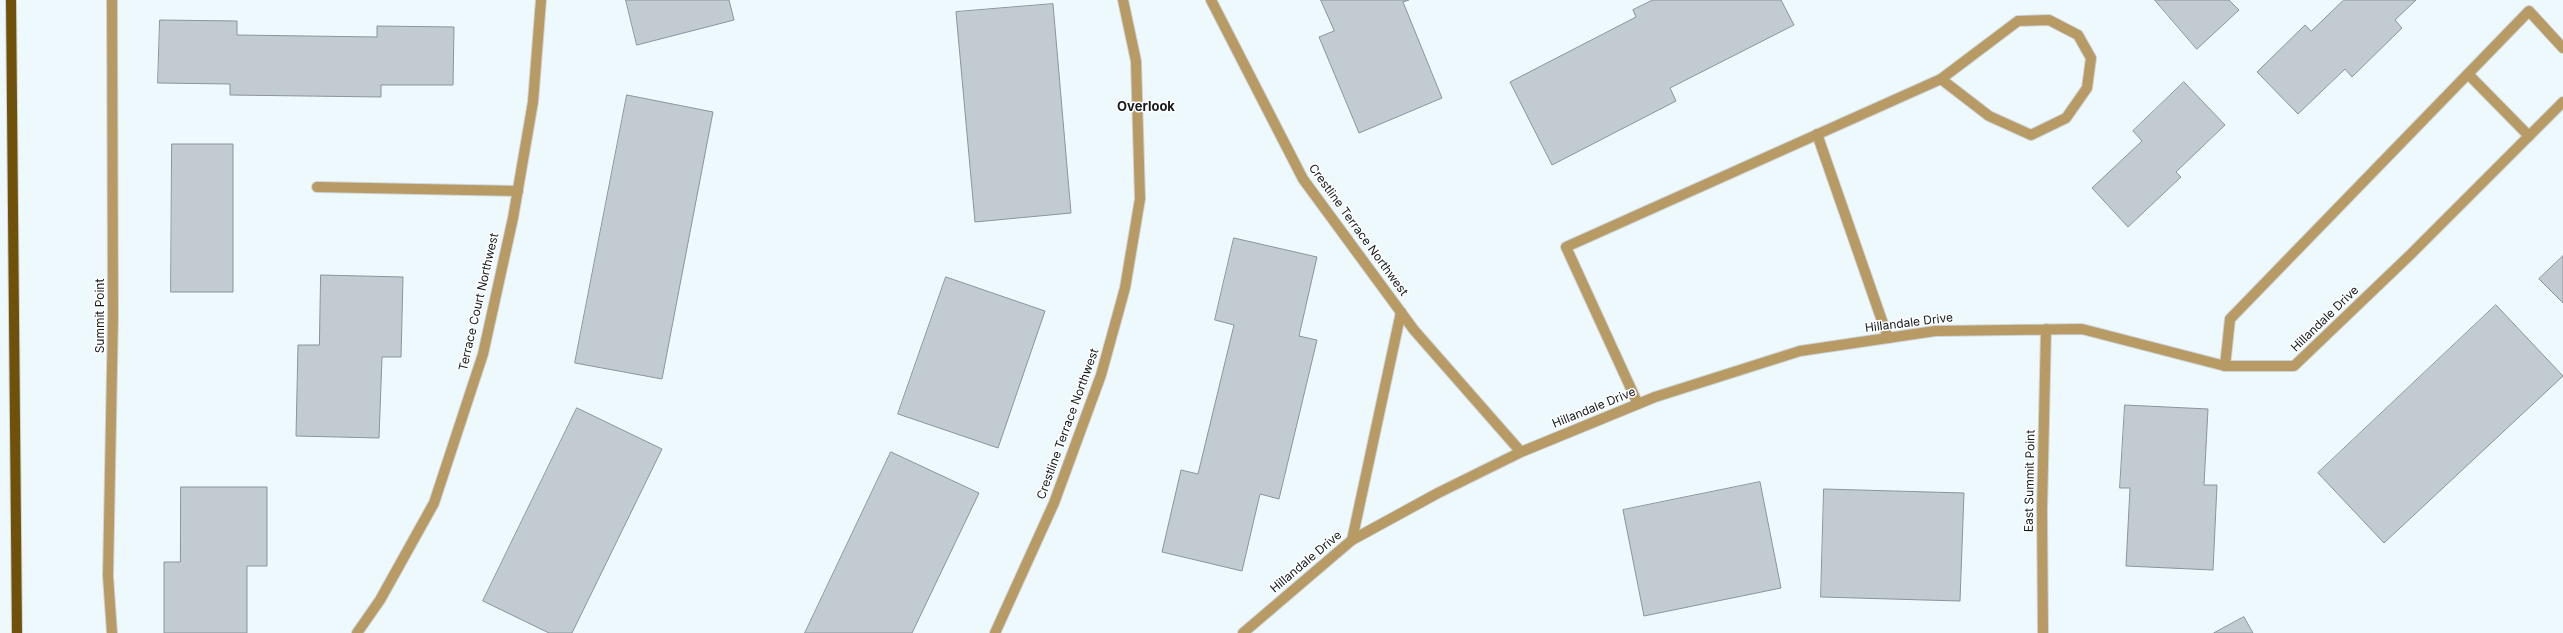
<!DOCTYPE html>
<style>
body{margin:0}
canvas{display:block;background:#eef9fe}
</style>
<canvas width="2563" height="633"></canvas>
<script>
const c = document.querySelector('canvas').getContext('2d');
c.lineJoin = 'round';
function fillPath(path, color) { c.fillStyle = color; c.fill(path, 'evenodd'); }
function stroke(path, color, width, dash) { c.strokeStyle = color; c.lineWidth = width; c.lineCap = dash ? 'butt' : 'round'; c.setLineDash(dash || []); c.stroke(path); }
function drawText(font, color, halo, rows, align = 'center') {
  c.font = font + ' Inter,sans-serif'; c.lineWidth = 3; c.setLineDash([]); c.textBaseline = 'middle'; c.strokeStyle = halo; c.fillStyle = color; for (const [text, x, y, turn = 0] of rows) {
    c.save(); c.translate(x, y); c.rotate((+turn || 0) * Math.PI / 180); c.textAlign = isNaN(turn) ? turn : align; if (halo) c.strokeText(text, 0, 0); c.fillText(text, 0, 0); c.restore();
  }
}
const building = new Path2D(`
 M626,0H729L734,20L637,45Z
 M1321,0H1409L1403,2L1442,98L1359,133L1319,37L1334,31Z
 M1653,0H1781L1794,25L1670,88L1676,101L1552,165L1510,82L1636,17L1633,10Z
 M2155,0H2229L2239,10L2197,49Z
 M2344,0H2416L2395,20L2402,28L2352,77L2345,69L2298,114L2257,72L2305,25L2311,31Z
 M1053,4L1071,213L975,222L956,12Z
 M160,20L237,21V35L377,37V26L454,27L453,85H381V97L230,95V84L158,83Z
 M2184,82L2225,125L2176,172L2181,177L2128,227L2092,188L2142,141L2133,131Z
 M627,95L713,112L662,379L575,363Z
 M172,144H233V292H171Z
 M1234,238L1317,257L1299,336L1317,340L1279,499L1260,494L1242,571L1162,552L1181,470L1198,474L1234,325L1215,320Z
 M2563,256V303L2539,279Z
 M321,275L403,277L401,357H382L379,438L296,436L298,345H319Z
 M946,277L1045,311L998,448L898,414Z
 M2496,305L2563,376L2384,543L2318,473Z
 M2125,405L2208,409L2204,485H2217L2213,570L2126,566L2130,488H2120Z
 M577,408L662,449L572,633H549L483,601Z
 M891,452L979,493L912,633H805Z
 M1760,482L1781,588L1644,616L1623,510Z
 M181,487H267V566H247V633H164V562H180Z
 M1824,489L1964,493L1960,601L1821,597Z
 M2244,617L2253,633H2214Z`);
fillPath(building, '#c1cbd0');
stroke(building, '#8a9499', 1);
const lane = new Path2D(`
 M2468,74L2529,136
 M1817,134L1888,338
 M317,187L518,191
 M2225,366L2230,319L2529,11L2563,48
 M1638,404L1566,247L1941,79L2018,21L2049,20L2078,35L2091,58L2087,88L2066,118L2031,135L1989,116L1941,79
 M1352,540L1401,312`);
const street = new Path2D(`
 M112,0L113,316L108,576L112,633
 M1211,0L1303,179L1414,330L1521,452
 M357,633L380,600L434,503L483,354L513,218L533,102L541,0
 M995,633L1054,503L1101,375L1125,288L1140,199L1136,61L1123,0
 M1243,633L1352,540L1438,493L1521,452L1655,397L1800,351L1935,331L2082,329L2225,366H2294L2410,255L2563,102
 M2043,633L2042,510L2046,329`);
const primary = new Path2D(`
 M11,0L17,633`);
stroke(lane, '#ccd5da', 12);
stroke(street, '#ccd5da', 12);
stroke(primary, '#ccd5da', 12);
stroke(lane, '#b89a64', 10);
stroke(street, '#b89a64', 10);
stroke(primary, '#705109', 10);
drawText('12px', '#171b1d', '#fff', [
 ["Crestline Terrace Northwest",1358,230,54],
 ["Terrace Court Northwest",479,302,-77],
 ["Summit Point",100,316,-90],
 ["Hillandale Drive",2325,319,-44],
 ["Hillandale Drive",1909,323,-7],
 ["Hillandale Drive",1594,408,-22],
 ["Crestline Terrace Northwest",1068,424,-70],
 ["East Summit Point",2030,481,-89],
 ["Hillandale Drive",1306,562,-40]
]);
drawText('bold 13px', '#171b1d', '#fff', [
 ["Overlook",1146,107]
]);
</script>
